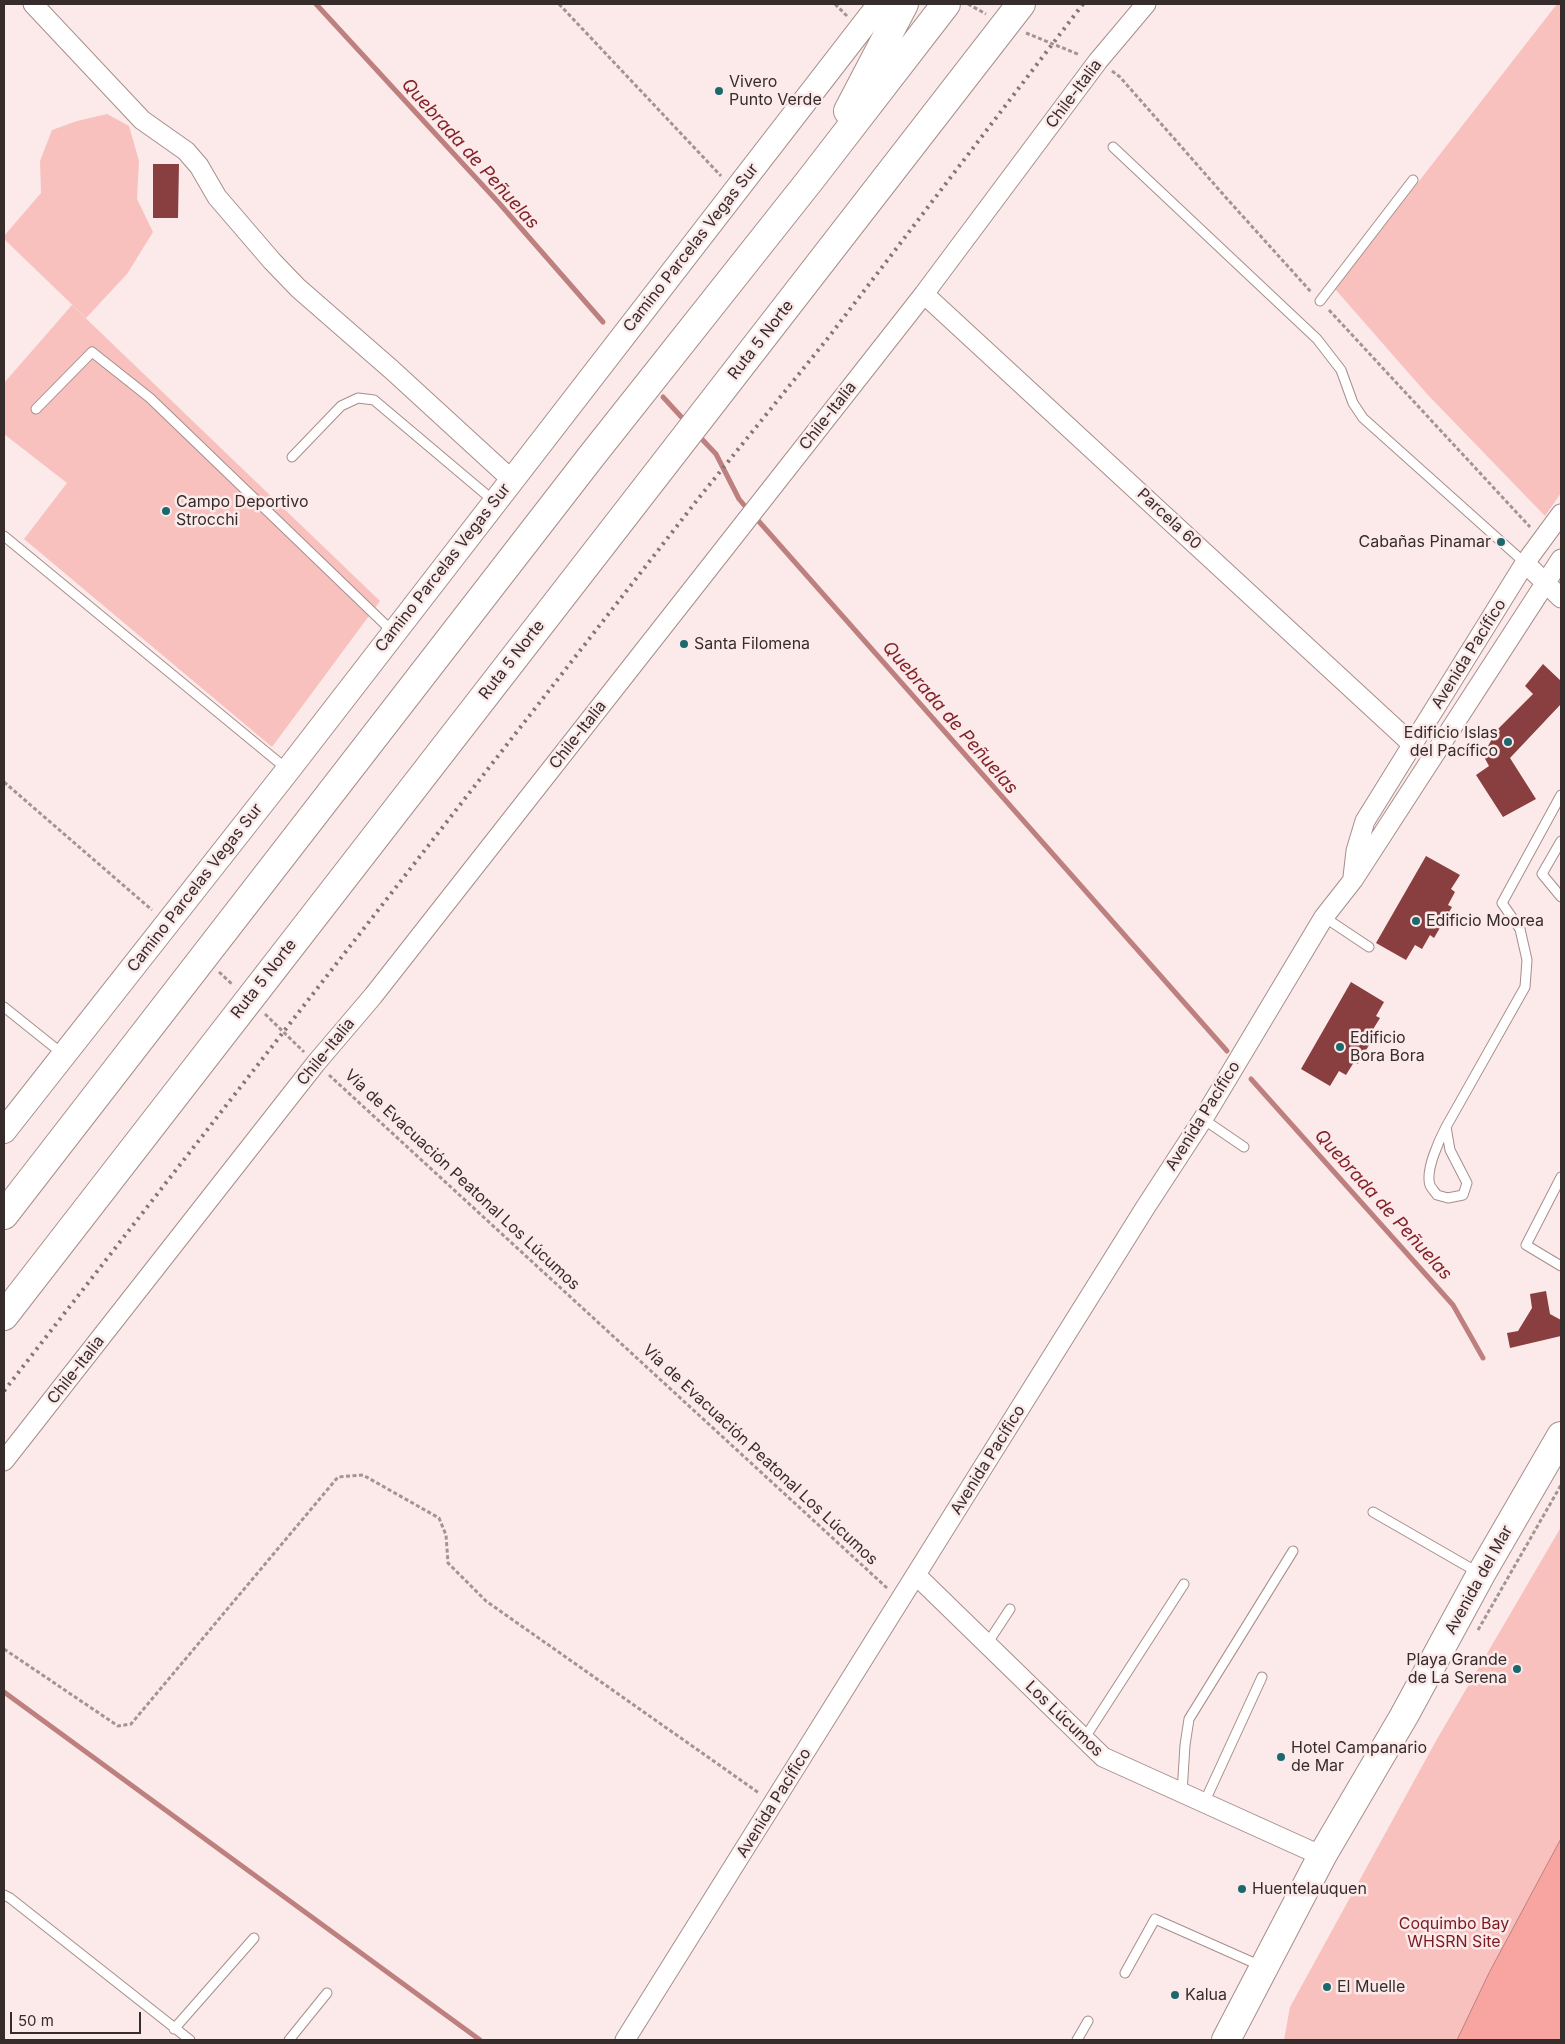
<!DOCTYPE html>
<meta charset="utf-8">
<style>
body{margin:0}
#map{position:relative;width:1565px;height:2044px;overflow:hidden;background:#fbeae9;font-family:Inter,sans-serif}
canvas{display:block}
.frame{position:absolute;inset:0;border:5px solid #372c2c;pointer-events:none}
.scale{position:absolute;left:10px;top:2012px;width:131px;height:22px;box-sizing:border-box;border:2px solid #372c2c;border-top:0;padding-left:6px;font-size:15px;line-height:18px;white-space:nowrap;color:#372c2c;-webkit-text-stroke:4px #fbeae9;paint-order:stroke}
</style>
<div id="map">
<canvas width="1565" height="2044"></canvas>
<div class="frame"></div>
<div class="scale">50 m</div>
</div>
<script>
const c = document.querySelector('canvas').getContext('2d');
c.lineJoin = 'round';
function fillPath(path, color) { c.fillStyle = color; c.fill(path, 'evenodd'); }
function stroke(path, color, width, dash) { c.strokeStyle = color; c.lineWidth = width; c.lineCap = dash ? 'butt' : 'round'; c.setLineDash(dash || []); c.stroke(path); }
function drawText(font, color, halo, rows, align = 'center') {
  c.font = font + ' Inter,sans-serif'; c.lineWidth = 5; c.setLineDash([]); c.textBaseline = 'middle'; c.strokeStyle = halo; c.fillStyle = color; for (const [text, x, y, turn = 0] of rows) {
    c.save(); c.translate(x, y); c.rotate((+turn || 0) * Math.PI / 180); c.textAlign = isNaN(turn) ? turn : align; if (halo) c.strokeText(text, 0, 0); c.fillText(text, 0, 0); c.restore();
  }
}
fillPath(new Path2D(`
 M1557,4H1561V493L1545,516L1427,394L1335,289Z
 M107,114L129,126L139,161L137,199L153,232L127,274L86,318L4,239V236L41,193L40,161L52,130L77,121Z
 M72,305L380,601L272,747L24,539L67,483L4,434V383Z
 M1561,1527V2040H1284L1290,2007L1437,1739Z`), '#f8c1be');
const water = new Path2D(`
 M1561,1839V2040H1457L1489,1973Z`);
fillPath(water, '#f8a4a1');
stroke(water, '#be807e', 1);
stroke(new Path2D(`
 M316,4L499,203L603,322
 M663,397L686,422
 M697,434L716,454L739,499L749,511
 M755,517L1227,1051
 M1251,1079L1453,1305L1483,1358
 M4,1692L480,2040`), '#be807e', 5);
fillPath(new Path2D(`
 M153,164H179L178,218H153Z
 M1543,664L1561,681V704L1510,758L1536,799L1503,817L1476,775L1489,766L1483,755L1497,730L1533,694L1525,686Z
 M1426,856L1460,875L1451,889L1455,892L1448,905L1452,907L1434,938L1430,935L1422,949L1415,945L1406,960L1376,943Z
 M1351,982L1384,1002L1376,1016L1380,1018L1372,1031L1376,1033L1358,1064L1354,1062L1346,1075L1339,1071L1330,1086L1301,1069Z
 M1546,1291L1550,1314L1561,1320V1336L1510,1348L1507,1333L1518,1331L1532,1308L1530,1294Z`), '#893f3f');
const service = new Path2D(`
 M1113,147L1317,339L1341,370L1353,403L1363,418L1525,563
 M1320,301L1413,180
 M36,409L92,352L150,398L393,632
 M292,457L341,406L358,398L374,400L495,502
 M4,536L288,770
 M1561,841L1542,874L1561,897
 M1324,917L1369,947
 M4,1007L64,1055
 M1203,1119L1244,1147
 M1446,1127L1450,1150L1467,1183L1463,1195L1448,1198L1437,1195C1435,1192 1431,1188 1430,1185C1425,1171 1439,1140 1446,1127L1525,987L1527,960L1520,929L1502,903L1561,795
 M1561,1177L1526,1245L1561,1266
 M1373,1512L1479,1573
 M987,1644L1010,1609
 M1084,1739L1184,1584
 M1182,1793L1185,1745L1189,1719L1293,1551
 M1204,1803L1262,1677
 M4,1895L10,1898L190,2040
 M1125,1973L1155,1919L1261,1966
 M174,2029L254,1938
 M289,2040L327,1993
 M1077,2040L1088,2021`);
const minor = new Path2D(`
 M33,4L142,120L186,151L199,166L217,197L272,261L298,288L392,370L512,480
 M924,294L1413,745
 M1525,563L1561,598
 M1353,877L1356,851L1365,821L1525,563L1561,514
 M4,1461L316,1063L373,996L924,294L1098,61L1146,4
 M916,1575L1103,1757L1322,1856
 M625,2040L1145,1208L1203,1119L1324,917L1353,880L1561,559`);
const tertiary = new Path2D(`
 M4,1131L288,770L880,4`);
const primary = new Path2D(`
 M1226,2040L1322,1856L1404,1716L1481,1574L1561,1436`);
const trunk = new Path2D(`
 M848,111L904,4
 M4,1215L590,458L811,179L946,4
 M4,1316L1021,4`);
stroke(service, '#a78e8c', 11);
stroke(minor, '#a78e8c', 21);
stroke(tertiary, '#a78e8c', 26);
stroke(primary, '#a78e8c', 30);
stroke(trunk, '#a78e8c', 30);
stroke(new Path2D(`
 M559,4L721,176
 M835,4L847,16
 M968,4L986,14
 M1026,33L1080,55
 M1112,71L1120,77L1229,201L1312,293
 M1329,310L1530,527
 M4,782L152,910
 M219,972L233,985
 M265,1014L304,1052
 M329,1075L887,1588
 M1478,1630L1561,1485
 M4,1649L118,1726L131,1724L338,1477L363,1475L439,1518L446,1535L448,1563L486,1601L759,1793`), '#a29493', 3, [4, 2.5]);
stroke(service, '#fff', 9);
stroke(minor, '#fff', 19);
stroke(tertiary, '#fff', 24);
stroke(primary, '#fff', 28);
stroke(trunk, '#fff', 28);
stroke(new Path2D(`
 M4,1391L698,499L828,338L1083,4`), '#837675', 4, [2.5, 5]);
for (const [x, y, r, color] of [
 [719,91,5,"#1b686d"],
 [166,511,5,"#1b686d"],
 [1501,542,5,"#1b686d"],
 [684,644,5,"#1b686d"],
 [1508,742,5,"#1b686d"],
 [1416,921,5,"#1b686d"],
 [1340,1047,5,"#1b686d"],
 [1517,1669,5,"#1b686d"],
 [1281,1757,5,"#1b686d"],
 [1242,1889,5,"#1b686d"],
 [1327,1987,5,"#1b686d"],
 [1175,1995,5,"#1b686d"]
]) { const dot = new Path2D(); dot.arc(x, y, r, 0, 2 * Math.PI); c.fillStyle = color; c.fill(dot); stroke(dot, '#fbeae9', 2); }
drawText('16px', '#372c2c', '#fbeae9', [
 ["Vivero",729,82],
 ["Punto Verde",729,100],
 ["Campo Deportivo",176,502],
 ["Strocchi",176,520],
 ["Cabañas Pinamar",1491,542,"right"],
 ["Santa Filomena",694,644],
 ["Edificio Islas",1498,733,"right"],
 ["del Pacífico",1498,751,"right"],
 ["Edificio Moorea",1426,921],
 ["Edificio",1350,1038],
 ["Bora Bora",1350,1056],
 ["Playa Grande",1507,1660,"right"],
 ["de La Serena",1507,1678,"right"],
 ["Hotel Campanario",1291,1748],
 ["de Mar",1291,1766],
 ["Huentelauquen",1252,1889],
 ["El Muelle",1337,1987],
 ["Kalua",1185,1995]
], 'left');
drawText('16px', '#372c2c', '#fbeae9', [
 ["Chile-Italia",1074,94,-53],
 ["Camino Parcelas Vegas Sur",691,248,-52],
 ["Ruta 5 Norte",761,340,-52],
 ["Chile-Italia",828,416,-52],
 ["Parcela 60",1169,519,43],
 ["Camino Parcelas Vegas Sur",443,568,-52],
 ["Avenida Pacífico",1469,654,-58],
 ["Ruta 5 Norte",512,660,-52],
 ["Chile-Italia",578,735,-52],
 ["Camino Parcelas Vegas Sur",195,888,-52],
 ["Ruta 5 Norte",264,979,-52],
 ["Chile-Italia",326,1052,-51],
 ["Avenida Pacífico",1203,1116,-58],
 ["Vía de Evacuación Peatonal Los Lúcumos",462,1180,43],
 ["Chile-Italia",76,1370,-52],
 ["Vía de Evacuación Peatonal Los Lúcumos",760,1455,43],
 ["Avenida Pacífico",988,1460,-58],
 ["Avenida del Mar",1479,1580,-61],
 ["Los Lúcumos",1064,1719,44],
 ["Avenida Pacífico",774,1803,-58]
]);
drawText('16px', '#7b1a23', '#fbeae9', [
 ["Coquimbo Bay",1454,1924],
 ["WHSRN Site",1454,1942]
]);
drawText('italic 18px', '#832329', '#fbeae9', [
 ["Quebrada de Peñuelas",470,154,48],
 ["Quebrada de Peñuelas",950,718,49],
 ["Quebrada de Peñuelas",1383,1205,48]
]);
</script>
